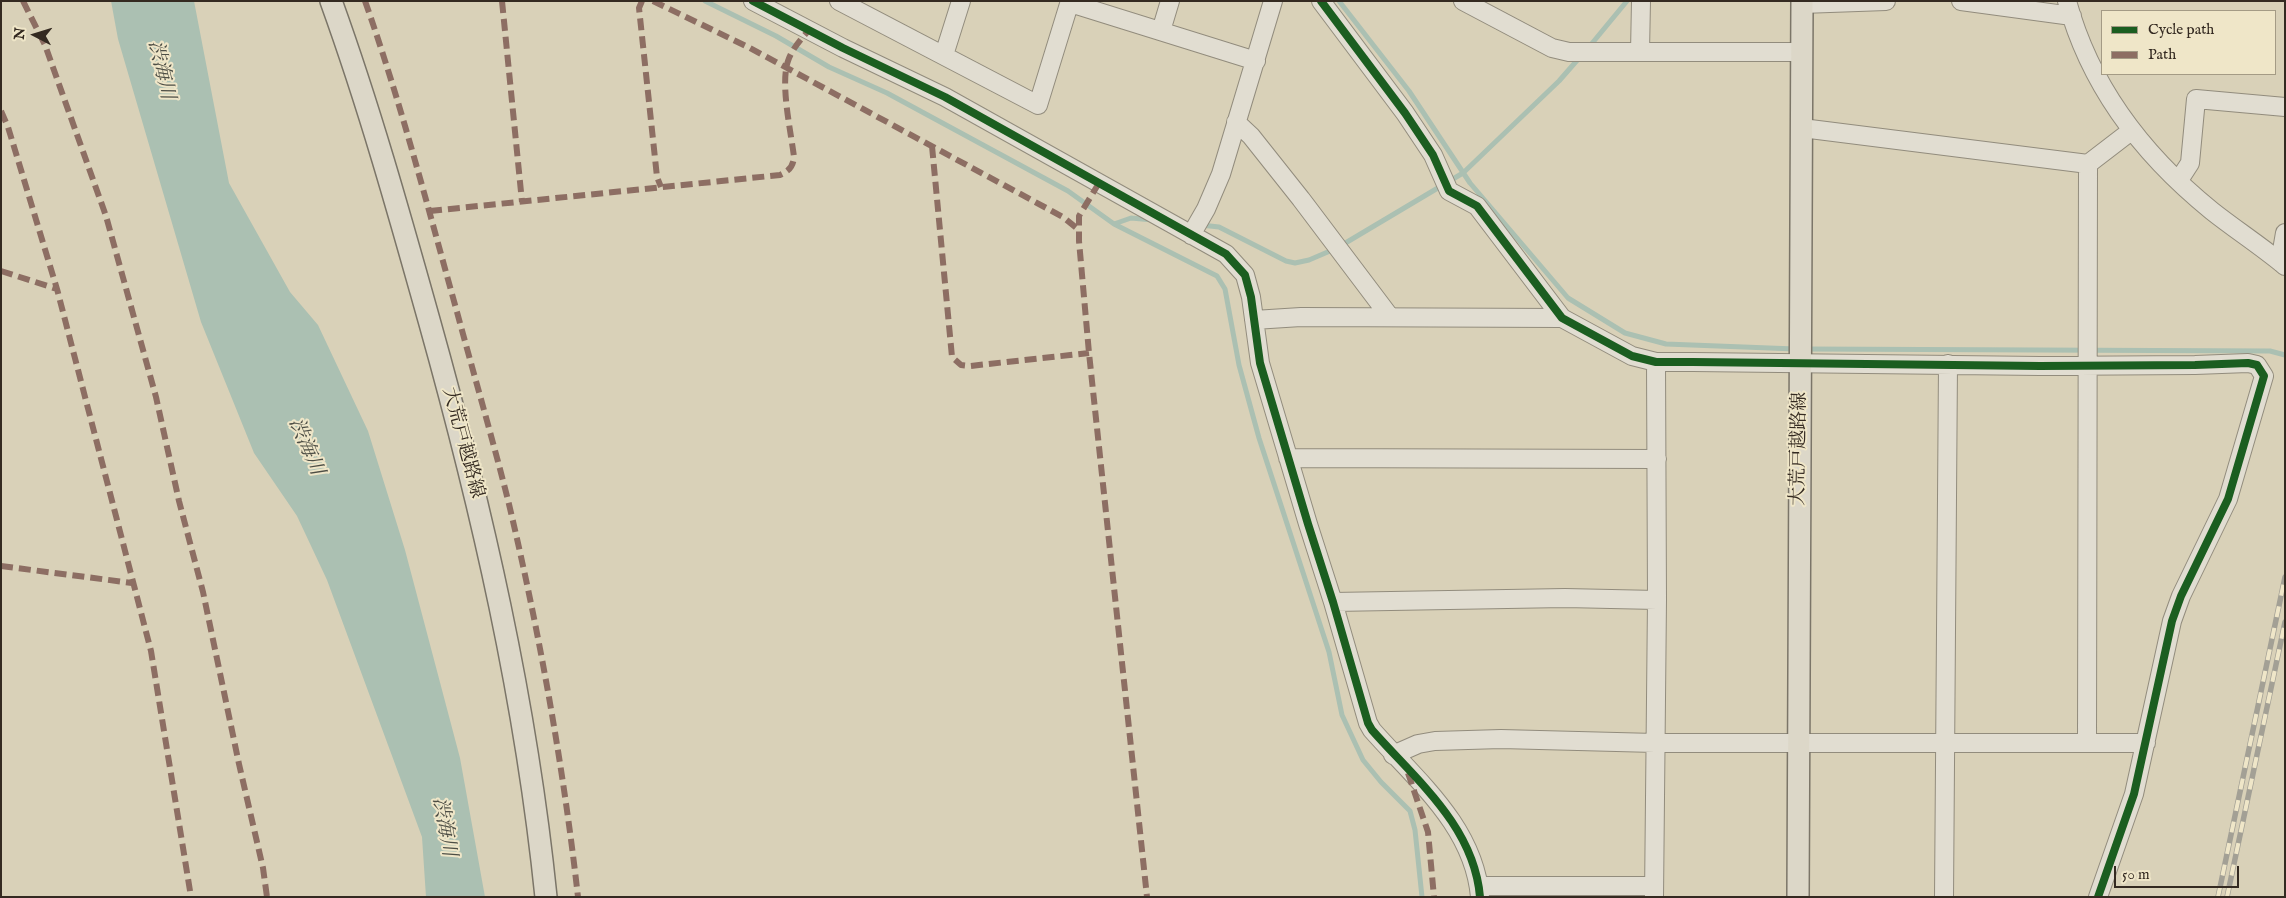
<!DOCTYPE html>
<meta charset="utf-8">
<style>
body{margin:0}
#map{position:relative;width:2286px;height:898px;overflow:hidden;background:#d9d1b8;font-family:"IM FELL English",serif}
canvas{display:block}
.frame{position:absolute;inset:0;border:2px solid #342a21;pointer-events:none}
.legend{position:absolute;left:2101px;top:10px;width:175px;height:65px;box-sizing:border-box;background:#efe6c8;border:1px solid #a49b85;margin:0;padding:6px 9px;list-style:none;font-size:15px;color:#342a21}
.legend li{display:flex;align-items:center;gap:10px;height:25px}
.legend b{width:25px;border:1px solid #a49b85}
.north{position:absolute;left:10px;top:10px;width:50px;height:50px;-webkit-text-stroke:4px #efe6c8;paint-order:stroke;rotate:275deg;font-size:14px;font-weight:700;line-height:20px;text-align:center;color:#342a21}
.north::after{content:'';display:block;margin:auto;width:18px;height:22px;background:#342a21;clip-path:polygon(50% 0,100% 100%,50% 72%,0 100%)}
.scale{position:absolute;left:2114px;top:866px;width:125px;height:22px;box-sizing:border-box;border:2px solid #342a21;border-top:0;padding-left:6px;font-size:15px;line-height:18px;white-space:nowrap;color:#342a21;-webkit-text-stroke:4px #efe6c8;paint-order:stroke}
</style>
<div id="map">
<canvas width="2286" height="898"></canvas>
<div class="frame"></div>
<ul class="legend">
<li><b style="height:6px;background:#1b5e20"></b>Cycle path</li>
<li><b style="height:6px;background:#8d6e63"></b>Path</li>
</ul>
<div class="north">N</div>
<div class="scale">50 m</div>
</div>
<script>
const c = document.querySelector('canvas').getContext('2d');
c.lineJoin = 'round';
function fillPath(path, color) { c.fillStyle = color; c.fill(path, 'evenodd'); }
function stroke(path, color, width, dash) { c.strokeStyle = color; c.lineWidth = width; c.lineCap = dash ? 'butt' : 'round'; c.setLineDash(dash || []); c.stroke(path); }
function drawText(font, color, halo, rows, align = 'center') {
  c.font = font + ' "IM FELL English","Noto Serif JP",serif'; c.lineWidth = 4; c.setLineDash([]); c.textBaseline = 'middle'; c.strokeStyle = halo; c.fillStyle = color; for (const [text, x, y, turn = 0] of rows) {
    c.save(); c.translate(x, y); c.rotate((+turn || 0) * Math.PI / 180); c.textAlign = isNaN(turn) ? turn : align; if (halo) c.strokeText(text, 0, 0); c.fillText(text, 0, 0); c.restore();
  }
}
fillPath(new Path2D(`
 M111,1H194L229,183L290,292L318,325L368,431L405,550L460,758L485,897H426L422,837L327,580L297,516L254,453L201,322L118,39Z`), '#abc0b2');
stroke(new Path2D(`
 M705,1L776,36L829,67L887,93L1068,191L1114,224L1217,276L1225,289L1239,365L1259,438L1329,652L1342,715L1363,760L1381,782L1410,811L1415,830L1422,897
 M1339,1L1409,91L1470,183L1568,298L1625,333L1666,344L1795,349
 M1589,47L1627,1
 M1114,224L1131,218L1153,220
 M1201,225L1219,227L1286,261L1295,263L1309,260L1337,248L1463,173L1559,81L1580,57
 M1806,349L2270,351L2285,355`), '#abc0b2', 5);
const minor = new Path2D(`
 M753,1L843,48L945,97L1226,254L1245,275L1251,297L1260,363L1308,524L1333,602L1368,723L1372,730C1416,780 1474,826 1480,897
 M839,1L1038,105L1070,1
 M1321,1L1405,113L1433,155L1449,191L1477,206L1562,318L1632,356L1656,362H1693L2040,366L2195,365L2248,363L2257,365L2264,376L2228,499L2181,596L2172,621L2134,794L2098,897
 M1463,1L1552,48L1569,52H1803
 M1961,1L2072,16
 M2067,1C2090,86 2144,156 2212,211C2236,230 2261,246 2285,266
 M1070,3L1256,61
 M1802,4L1886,1
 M1161,31L1170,1
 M1640,52L1641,1
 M944,55L961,1
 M1236,122L1251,136L1301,199L1390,317
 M1802,128L2088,164L2131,131
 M2179,180L2190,163L2196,99L2285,107
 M1191,235L1206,209L1221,174L1273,1
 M2280,262L2285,233
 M1254,320L1301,317L1562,318
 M1288,458L1657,459
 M1333,602L1565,598L1657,600
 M2087,743L2088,164
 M1393,755L1418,744L1435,741L1501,739L1655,743H2146
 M1479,886H1654
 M1654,897L1657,600L1656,362
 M1944,897L1948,364`);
const major = new Path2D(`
 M331,1C369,106 399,213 429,320C482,509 526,701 546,897
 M1798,897L1802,1`);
stroke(minor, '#928c7d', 20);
stroke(major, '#7b7568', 24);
stroke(minor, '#e1ddd1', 18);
stroke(major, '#dcd7c8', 21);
const rail = new Path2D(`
 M2218,897L2285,577
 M2227,897L2285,622`);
stroke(rail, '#a3a095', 5.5);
stroke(rail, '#efe6c8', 4, [11]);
stroke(new Path2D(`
 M23,1L45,45L106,216L156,397L179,501L203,592L239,764L263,868L267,897
 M365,1C401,103 428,208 457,312C474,375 492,437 508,500C539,630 563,764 578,897
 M502,1L522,202
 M642,1L639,8L657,177L661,187
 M653,1L750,48L1063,217L1079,230
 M1,111L8,127L57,289L151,651L191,897
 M932,146L952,357L961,365L970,366L1089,353
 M1099,183L1079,216V241L1089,353L1147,897
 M430,211L780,175C789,171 793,167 794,157C791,132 780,84 788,61C792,49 801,39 810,29
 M1,271L57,289
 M1,566L132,583
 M1408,773L1428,832L1434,897`), '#8d6e63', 6, [12, 6]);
stroke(new Path2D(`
 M753,1L843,48L945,97L1226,254L1245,275L1251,297L1260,363L1308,524L1333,602L1368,723L1372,730C1416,780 1474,826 1480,897
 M1321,1L1405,113L1433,155L1449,191L1477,206L1562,318L1632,356L1656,362H1693L2040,366L2195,365L2248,363L2257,365L2264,376L2228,499L2181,596L2172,621L2134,794L2098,897`), '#1b5e20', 8);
drawText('19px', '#342a21', '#efe6c8', [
 ["大荒戸越路線",462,443,75],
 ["大荒戸越路線",1800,449,-89]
]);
drawText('italic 20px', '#4d4e45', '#efe6c8', [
 ["渋海川",160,70,77],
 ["渋海川",305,447,67],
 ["渋海川",443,827,80]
]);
</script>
